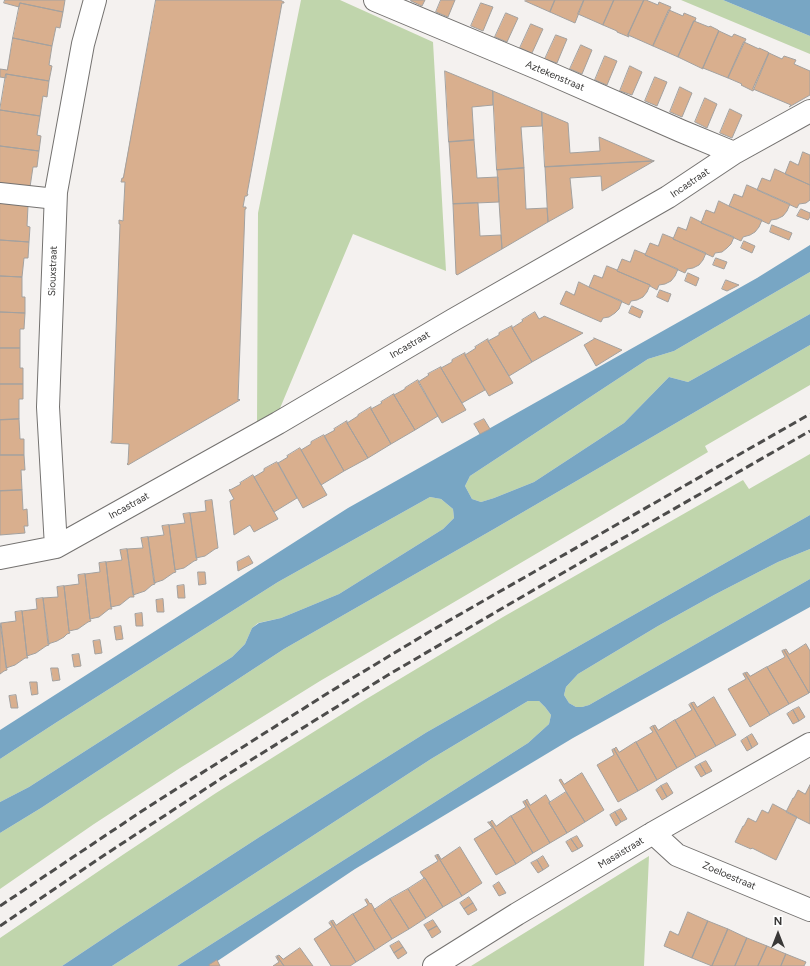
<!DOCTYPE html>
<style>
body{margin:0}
#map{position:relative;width:810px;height:966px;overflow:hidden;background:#f4f1ef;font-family:Figtree,sans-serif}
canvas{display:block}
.north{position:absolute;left:758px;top:914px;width:40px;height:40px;-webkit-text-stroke:3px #fff;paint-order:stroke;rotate:0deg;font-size:11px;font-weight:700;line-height:16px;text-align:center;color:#393837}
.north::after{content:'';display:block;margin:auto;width:14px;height:18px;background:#393837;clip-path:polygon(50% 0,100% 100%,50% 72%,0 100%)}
</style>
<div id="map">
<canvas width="810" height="966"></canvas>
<div class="north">N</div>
</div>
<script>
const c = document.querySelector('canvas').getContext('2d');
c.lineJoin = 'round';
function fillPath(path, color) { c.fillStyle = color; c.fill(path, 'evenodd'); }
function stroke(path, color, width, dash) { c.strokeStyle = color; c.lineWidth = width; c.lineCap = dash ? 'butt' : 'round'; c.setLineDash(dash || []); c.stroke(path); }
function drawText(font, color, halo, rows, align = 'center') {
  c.font = font + ' Figtree,sans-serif'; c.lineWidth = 4; c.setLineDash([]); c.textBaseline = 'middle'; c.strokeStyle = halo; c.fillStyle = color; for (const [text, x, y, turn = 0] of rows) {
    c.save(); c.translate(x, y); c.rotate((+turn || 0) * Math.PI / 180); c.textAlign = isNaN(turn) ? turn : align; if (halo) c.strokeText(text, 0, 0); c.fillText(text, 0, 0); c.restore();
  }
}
fillPath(new Path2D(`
 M301,0H340L433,42L446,271L353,234L278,413L257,425L258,213Z
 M681,0H723L810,36V54Z
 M810,272V314L688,382L669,377L624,423L534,482L494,498L481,502L472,499L465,486L470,476L648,359L674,351Z
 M810,345V385L705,446L708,452L597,518L320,681L180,768L94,824L0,889V833L41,808L284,649L494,529Z
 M810,454V515L427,732L261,836L119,928L62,966H0V938L124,854L216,793L363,701L503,617L743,480L749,489Z
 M430,497L441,499L453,509L454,518L443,529L339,594L281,618L258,623L252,628L245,644L232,657L29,787L0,802V759L57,722L278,582Z
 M810,549V579L589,705L582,707H576L569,703L564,695L566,687L578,674L658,626L714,595L778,562Z
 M528,701H539L545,707L551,715L549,724L528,743L177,966H112L431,759Z
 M649,856L644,966H471Z`), '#c0d5ac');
fillPath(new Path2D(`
 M723,0H810V36Z
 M810,245V272L674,351L648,359L470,476L465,486L472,499L481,502L494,498L534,482L624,423L669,377L688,382L810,314V345L494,529L284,649L41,808L0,833V802L29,787L232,657L245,644L252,628L259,623L281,618L339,594L443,529L454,518L453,509L441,499L430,497L278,582L57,722L0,759V730L348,508L757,278Z
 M810,515V549L778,562L714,595L658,626L578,674L566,687L564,695L569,703L576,707H582L589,705L810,579V607L573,738L355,869L210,966H177L528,743L549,724L551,715L545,707L539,701H528L431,759L112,966H62L119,928L261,836L427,732Z`), '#78a6c4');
const building = new Path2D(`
 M5,0H65L63,12L20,3L19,7L4,3Z
 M156,0H280L284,2V3H282L247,194H248L247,196H245L243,207H246V209H245L238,400L239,399L240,400L128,465L127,464L128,463L129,444L111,443V441H112L120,224H119V220L123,221L125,182H121L122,178H123Z
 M411,0H425L422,6L411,1Z
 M441,0H455L448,17L436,12Z
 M526,0H555L550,12L525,1Z
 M555,0H584L575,23L550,12Z
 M584,0H614L603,25L578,14Z
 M614,0H644L628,35L629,37L617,32V31L603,25Z
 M644,0H646L658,5L659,2L671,7L653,46L628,35Z
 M20,3L63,12L60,28L56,27L52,46L13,38Z
 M481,3L493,7L483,31L471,26Z
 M669,10L683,16L684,13L696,18L695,21H694L678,57L653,46Z
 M506,13L518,18L507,42L495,37Z
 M694,21L709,27L710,26L718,30L719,31L703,68V69L678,57Z
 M531,24L543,29L532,53L520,48Z
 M719,31L732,37L734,34L746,39L728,78L703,68Z
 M556,35L567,39L557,63L545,59Z
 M13,38L52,46L49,65L52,66L49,81L6,74V78L0,77V69L7,70Z
 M744,42L759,49V48L768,52L769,53L753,91L741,85L742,84L728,78Z
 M581,45L592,50L582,74L570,69Z
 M769,53L782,59L784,56L796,60L794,64L810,71V95L789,107L791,105L753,89Z
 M605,56L617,61L607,85L595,80Z
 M630,66L642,72L632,95L620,91Z
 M445,71L493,91V105L472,107L474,140L449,142Z
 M6,74L49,81L47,97L43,96L40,116L0,110Z
 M655,77L667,82L657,106L645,101Z
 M680,87L692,93L682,117L670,112Z
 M493,91L542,112V126L521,127L524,168L497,170Z
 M705,98L717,104L707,128L695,122Z
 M730,109L742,115L732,138L720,133Z
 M0,110L40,116L37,135L41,136L39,151L0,146Z
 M542,112L568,123L570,153L600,151L599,137L654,161L545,167Z
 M474,140L477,178L498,177L499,202L453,204L449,142Z
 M0,146L39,151L37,167H33L30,187L0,183Z
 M803,152L810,155V185L785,174L790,161L798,165Z
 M654,161L602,191L601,176L570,178L573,208L548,222L545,167Z
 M524,168L526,209L547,208L548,222L502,249L497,170Z
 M775,169L810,185V200L806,203L799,204L797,208L757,190L762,178L770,181Z
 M747,185L790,204L787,211L783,216L777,219L771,220L769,224L729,206L734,194L742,197Z
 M719,201L729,206L762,220L759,227L755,232L750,235L743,237L741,241L701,223L706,210L714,213Z
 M0,203L28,206L27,226L30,227L29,242L0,240Z
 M478,203L480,236L501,235L502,249L457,275L456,274L453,204Z
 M801,209L810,213V217L808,220L797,216Z
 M691,217L701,222V223L734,237L731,244L727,248L722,252L715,253L713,257L673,239L678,227L686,230Z
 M772,225L792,233L789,240L770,232Z
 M663,234L673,238V239L706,253L703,260L699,265L693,268L687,269L685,273L645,255L650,243L658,246Z
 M0,240L29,242L28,258H24L22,277L0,276Z
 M744,241L755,246L752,253L741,248Z
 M635,250L645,254V255L678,269L675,276L671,281L665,284L659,285L657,290L650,286V285L617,271L622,259L630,262Z
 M716,258L727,262L724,269L713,265Z
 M607,266L617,270V271L650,285L647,292L643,297L637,300L631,301L629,305L589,287L594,275L602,278Z
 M688,273L699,278L696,286L685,281Z
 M0,276L22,277V297H25V313L0,312Z
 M726,280L739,285L727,291L722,289Z
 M579,282L589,287L622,301L619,309L615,313L609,317L603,318L601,322L560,304L566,291L574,295Z
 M660,290L671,294L668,302L657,297Z
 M632,306L643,311L640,318L629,313Z
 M0,312L25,313L24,329H20V348H0Z
 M535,312L539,319L543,317L544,316L583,333L532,362L512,328L523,321L522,320Z
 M512,326V328L532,362L509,376L488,341L499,335V333Z
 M594,338L622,350L596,366L584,345L594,339Z
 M488,339V341L513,383L489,396L465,355L476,348L475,347Z
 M0,348H20V368H23V384H0Z
 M465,353V355L485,390L462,403L441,368L452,362V360Z
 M441,367V368L466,410L442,423L418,382L429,375L428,374Z
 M418,380L438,416L415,430L394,395L405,389V388Z
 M0,384H23V399H19V419L0,420Z
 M394,394V395L415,430L391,444L371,409L382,403L381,402Z
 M371,407V409L391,444L368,458L347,423L358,416V415Z
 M19,419L20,439H24V455H0V420Z
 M484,419L490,429L480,434L474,424Z
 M347,421V423L368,458L344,471L324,436L335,430L334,429Z
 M324,435L344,471L321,485L301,450L311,444V442Z
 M300,448L327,495L303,508L278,463L288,457L287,456Z
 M0,455H24L25,470H21L22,490L0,491Z
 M277,462L297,498L274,512L254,477L264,471V469Z
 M253,475L278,519L254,532L250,525L234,535L230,501L234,499L229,490L230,489V490L241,484L240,483Z
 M22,490L23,510L27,509L28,526H24L25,533L0,535V491Z
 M212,500L218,548L215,549L205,556L196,558L190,513L206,511L205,501Z
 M190,513L197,560L194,561L184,568L175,570L169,525L185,523L183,514Z
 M169,525L175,570L176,572L173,573L163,580L154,583L148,537L164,535L162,526Z
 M148,537L155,584L152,585L145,591L133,595L127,549L143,548L141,538Z
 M127,549L134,597H130L120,605L111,607L106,562L122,560L120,550Z
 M249,556L253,563L238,571L237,562Z
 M106,562L111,607L112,609H109L99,617L90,619L85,574L100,572L99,563Z
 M198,572H205L206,584L199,585Z
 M85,574L90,619L91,621L88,622L78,629L69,631L64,586L79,584L78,575Z
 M184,585L185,598H178L177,586Z
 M64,586L69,631L70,633L67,634L64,637L57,641L48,644L43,598L58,597L57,587Z
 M43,598L49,645L46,646L36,653L27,656L22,611L37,609L36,599Z
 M163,599L164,612H157L156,600Z
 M22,611L27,656L28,658H25L15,665L6,668L1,623L16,621L15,612Z
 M142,613L143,626H136L135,614Z
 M0,623L7,670L4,671L0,674Z
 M121,626L123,639L116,640L114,627Z
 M100,640L102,653L95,654L93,641Z
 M806,644L810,651V692L809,693L784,650L786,649L789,654Z
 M784,650L809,693L789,704L767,667L785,657L782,651Z
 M79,654L81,666L74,667L72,655Z
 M767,667L789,704L770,715L745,673L747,672L750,676Z
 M51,668H58L60,680L53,681Z
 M745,673L770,715L750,727L728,689L746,679L743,674Z
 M30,682H37L38,694L32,695Z
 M16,695L18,708H11L9,696Z
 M714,697L736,735L716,746L691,703L694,702L697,707Z
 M691,703L716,746L696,757L675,720L692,710L689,705Z
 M799,707L805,717L799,721L793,710Z
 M793,710L799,721L793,724L787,714Z
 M675,720L696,757L677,768L653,726L655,725L658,730Z
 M653,726L677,768L657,780L636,742L653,732L650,728Z
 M752,734L758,744L752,748L747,737Z
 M747,737L752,748L747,751L741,741Z
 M636,742L657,780L638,791L614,749L616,747L619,752Z
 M614,749L638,791L618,802L597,765L614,755L612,750Z
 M706,761L712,771L706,774L700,764Z
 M700,764L706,774L701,777L695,767Z
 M582,773L604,810L585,822L559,780L561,779L564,784Z
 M667,783L673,793L667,797L661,786Z
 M810,785V824L786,812L793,798H794L798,790L805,794Z
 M661,786L667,797L662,800L656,790Z
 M566,792L585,822L567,833L549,803Z
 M546,795L550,802L549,803L567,833L550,843L525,801L527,799L530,805Z
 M525,801L550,843L533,853L511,816L526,807L523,802Z
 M773,804L797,817L776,860L752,848L751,849L735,842L743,826H744L748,818L756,822L762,810L768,813Z
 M621,809L627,819L621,822L615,812Z
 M615,812L621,822L616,826L610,815Z
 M511,816L533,853L516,864L490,822L492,820L496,826Z
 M488,822H490L516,864L496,875L474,839L492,828Z
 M577,836L583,846L578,849L571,839Z
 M571,839L578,849L572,852L566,842Z
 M460,847L482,883L462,896L437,855L438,854L441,859Z
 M437,855L462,896L443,907L425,878H424L420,872L438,861L435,856Z
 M543,856L549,866L543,870L537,860Z
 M537,860L543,870L538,873L531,863Z
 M425,878L443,907L426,918L408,889Z
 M499,882L506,893L499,896L493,886Z
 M408,889L426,918L409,929L390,899Z
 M469,897L473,903L464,909L460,903Z
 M367,899L370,904L371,903L375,910H374L392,939L375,950L353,914L368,905L365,900Z
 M390,899L409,929L392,939L374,910Z
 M473,903L477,910L468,915L464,909Z
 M688,912L708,921L692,958L664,946L670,931L678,935Z
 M353,914L375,950L356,962L331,921L333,920L336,925Z
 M433,920L437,926L428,931L424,925Z
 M331,921L356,962L350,966H331L314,939L332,927L329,923Z
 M708,921L728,929L712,966L692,958Z
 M437,926L441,932L432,938L428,931Z
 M728,929L747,938L735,966H712Z
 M747,938L767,946L758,966H735Z
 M399,941L403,947L394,953L390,946Z
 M767,946L786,954L781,966H758Z
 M403,947L407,953L398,959L394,953Z
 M300,948L313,966H284L277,956L279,955L283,959Z
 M786,954L806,962L804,966H781Z
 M277,956L284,966H273L279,962L276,957Z
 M217,960L220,966H210L209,965Z`);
fillPath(building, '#d9af8e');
stroke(building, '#a3a19f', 1);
const pedestrian = new Path2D(`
 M0,193L56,199`);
const minor = new Path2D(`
 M375,0L542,70L681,131L734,153
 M56,547L48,407L56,192L83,44L95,0
 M0,558L56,547L278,423L453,320L668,197L734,153L810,111
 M653,833L677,855L810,910
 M434,966L517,914L653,833L810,744`);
stroke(pedestrian, '#747270', 22);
stroke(minor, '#747270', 24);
stroke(pedestrian, '#fff', 20);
stroke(minor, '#fff', 22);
stroke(new Path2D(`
 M0,906L148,807L328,693L429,632L810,414
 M0,926L103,856L222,778L388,675L597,553L810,431`), '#4d4c4b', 3, [8, 4]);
drawText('10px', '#393837', '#fff', [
 ["Aztekenstraat",555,76,23],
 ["Incastraat",690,183,-34],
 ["Siouxstraat",53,271,-88],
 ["Incastraat",410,345,-30],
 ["Incastraat",129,506,-29],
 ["Masaistraat",621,853,-31],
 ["Zoeloestraat",729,876,23]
]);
</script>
